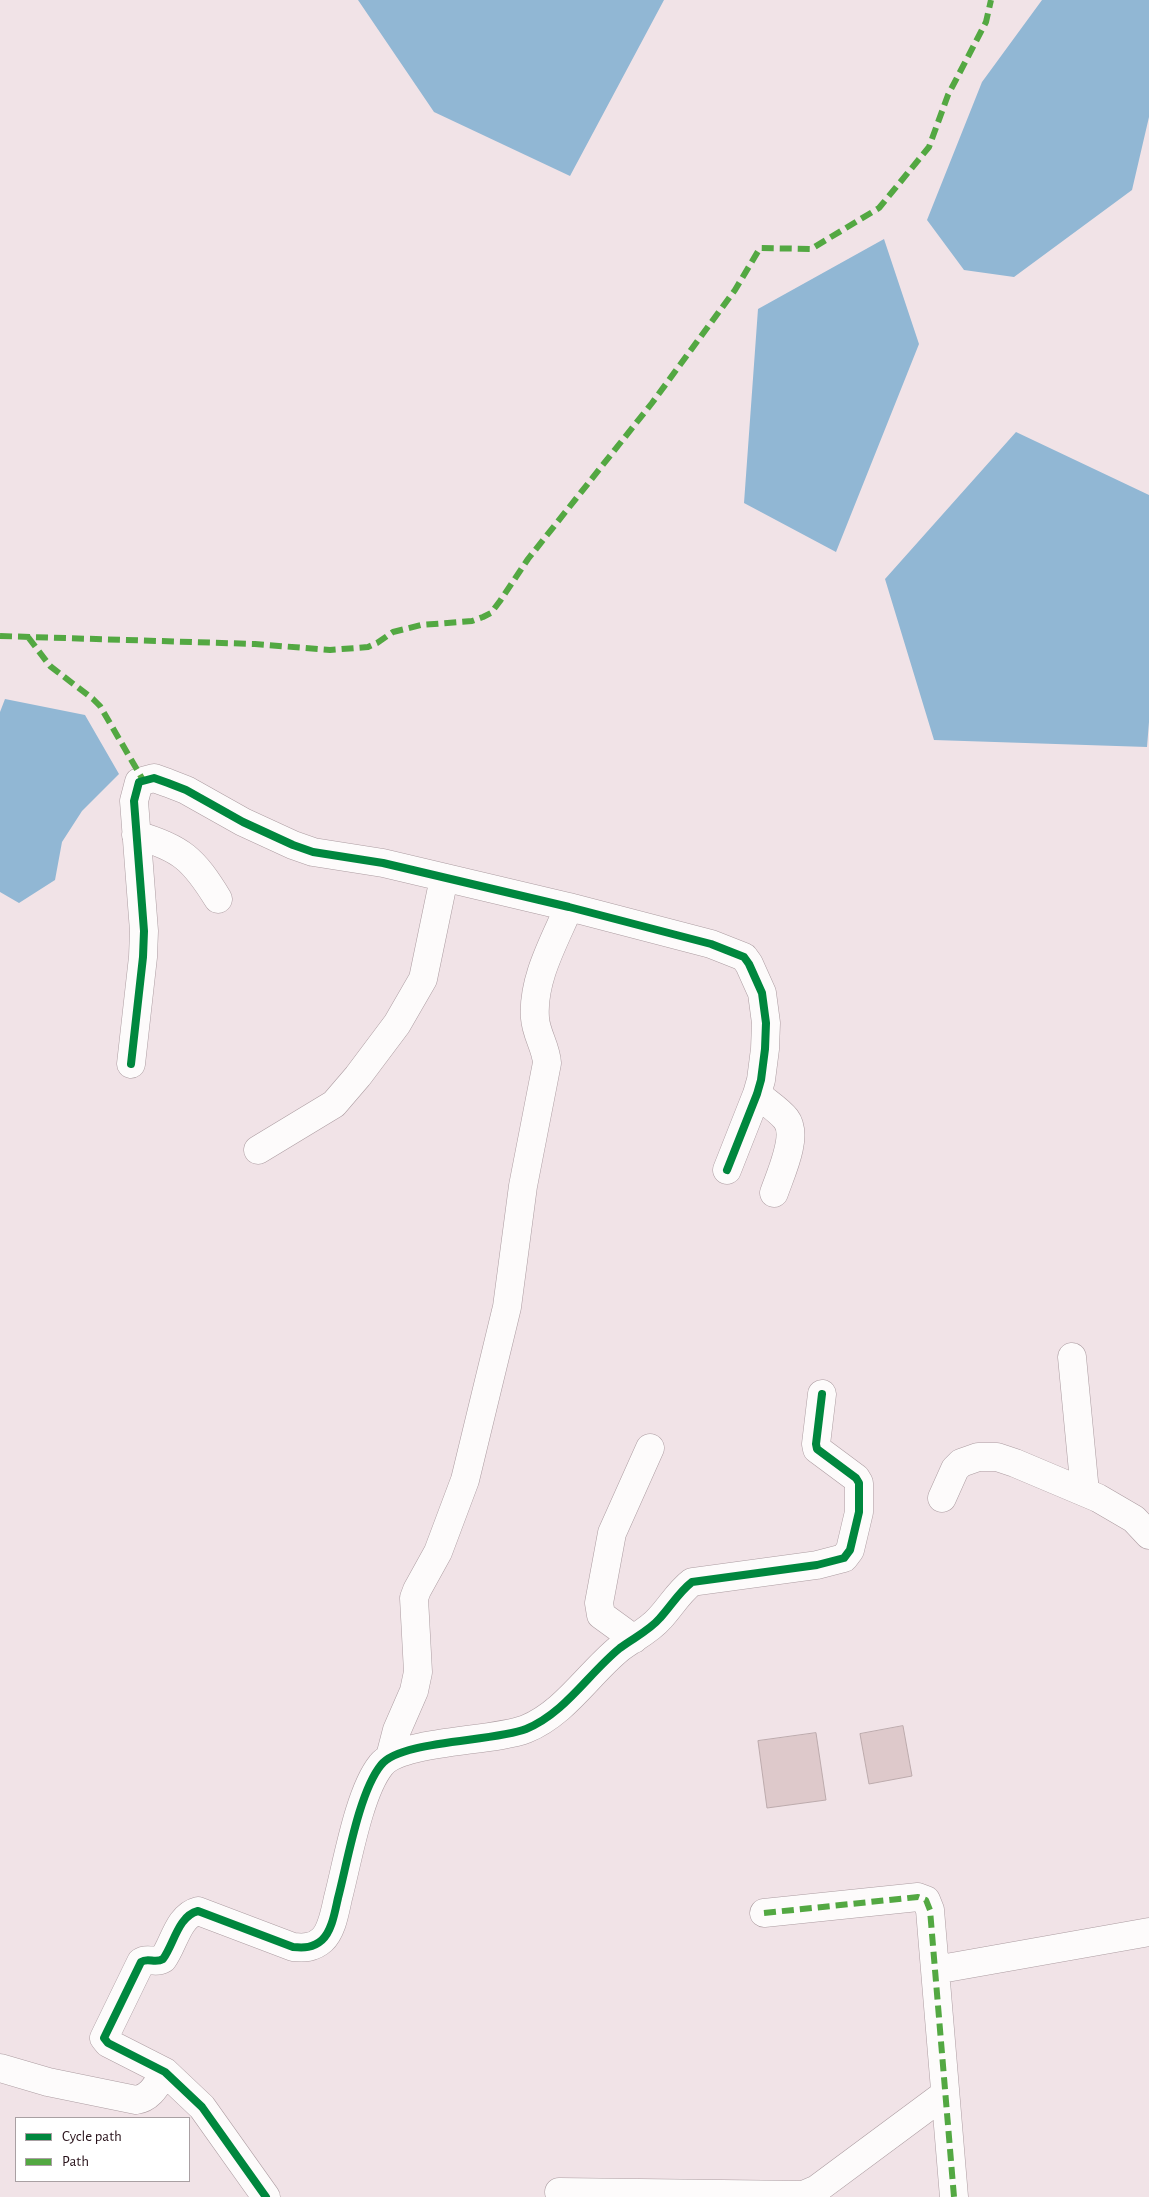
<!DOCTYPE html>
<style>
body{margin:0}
#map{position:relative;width:1149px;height:2197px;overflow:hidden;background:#f1e3e7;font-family:"Alegreya Sans",sans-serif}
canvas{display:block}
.legend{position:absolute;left:15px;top:2117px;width:175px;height:65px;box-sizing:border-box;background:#fff;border:1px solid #a9a0a3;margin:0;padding:6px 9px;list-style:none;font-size:15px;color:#28121a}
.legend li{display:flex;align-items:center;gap:10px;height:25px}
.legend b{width:25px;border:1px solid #a9a0a3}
</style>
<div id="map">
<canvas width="1149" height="2197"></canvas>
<ul class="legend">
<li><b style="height:6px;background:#00873e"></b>Cycle path</li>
<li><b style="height:6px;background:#53a842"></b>Path</li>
</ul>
</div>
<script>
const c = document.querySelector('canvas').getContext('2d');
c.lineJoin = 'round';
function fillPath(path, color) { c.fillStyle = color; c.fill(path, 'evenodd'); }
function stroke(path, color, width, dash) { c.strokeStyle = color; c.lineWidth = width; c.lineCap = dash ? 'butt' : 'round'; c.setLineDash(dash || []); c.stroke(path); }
fillPath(new Path2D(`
 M358,0H664L570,176L434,112Z
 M1042,0H1149V117L1132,190L1014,277L964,270L927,220L982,82Z
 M884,239L919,344L836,552L744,503L758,309Z
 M1016,432L1149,495V722L1147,747L934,740L885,579Z
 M5,699L85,715L119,774L82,811L62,842L55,880L19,903L0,892V712Z`), '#91b7d4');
const building = new Path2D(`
 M903,1726L912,1776L869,1784L860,1734Z
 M816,1733L826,1800L767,1808L758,1741Z`);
fillPath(building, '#dec9cb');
stroke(building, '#bcaaac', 1);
const minor = new Path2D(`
 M136,835C182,848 194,860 218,899
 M131,1064L143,957L144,931L134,801L139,782L154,778L168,783L186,790L243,822L293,845L313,852L383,863L569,907L711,944L744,957L749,964L762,993L766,1023L765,1049L761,1080L757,1094L727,1170
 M757,1094C766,1102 779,1110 786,1119C799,1136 780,1175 774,1193
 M258,1150L334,1104L358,1076L397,1024L423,979L444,878
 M1072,1357L1085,1492
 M942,1498L955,1469L961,1463L978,1457H997L1015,1463L1098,1498L1134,1519L1149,1535
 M634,1639L601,1615L599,1603L612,1533L650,1448
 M390,1757L397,1730L414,1691L418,1672L414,1598L417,1590L438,1552L465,1480L507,1307L523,1186L547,1063C546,1047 536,1034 535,1018C532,980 554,942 569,907
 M764,1913L918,1897L926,1900L930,1910L954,2197
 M935,1970L1149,1932
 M0,2068L48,2082L136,2100C151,2098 157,2084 165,2072
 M559,2192L803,2195L817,2189L945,2094
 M266,2197L202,2107L165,2072L108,2043L104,2038L141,1962C148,1957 155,1964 163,1959C174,1944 178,1916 198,1911L293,1947C304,1948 313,1948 322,1940C332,1931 335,1911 338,1898C347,1864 359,1792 381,1765C400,1740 493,1742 526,1729C565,1713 588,1674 620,1648C633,1638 649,1631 660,1618C671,1606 679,1592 692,1582L817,1565L844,1558L850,1550L859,1512V1483L856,1478L817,1449L816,1444L822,1394`);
stroke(minor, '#ac9ca1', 29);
stroke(minor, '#fdfbfb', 28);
stroke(new Path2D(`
 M0,636L255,644L330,650L368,647L377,643L393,632L421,625L472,621L483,617L491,613L500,601L528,559L652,403L735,290L760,248L811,249L879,208L929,147L948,95L986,22L991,0
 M28,637L50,666L93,699L100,706L143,780
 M764,1913L918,1897L926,1900L930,1910L954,2197`), '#53a842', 6, [12, 6]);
stroke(new Path2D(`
 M131,1064L143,957L144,931L134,801L139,782L154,778L168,783L186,790L243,822L293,845L313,852L383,863L569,907L711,944L744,957L749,964L762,993L766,1023L765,1049L761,1080L757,1094L727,1170
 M266,2197L202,2107L165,2072L108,2043L104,2038L141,1962C148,1957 155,1964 163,1959C174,1944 178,1916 198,1911L293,1947C304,1948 313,1948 322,1940C332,1931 335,1911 338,1898C347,1864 359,1792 381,1765C400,1740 493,1742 526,1729C565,1713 588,1674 620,1648C633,1638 649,1631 660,1618C671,1606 679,1592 692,1582L817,1565L844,1558L850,1550L859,1512V1483L856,1478L817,1449L816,1444L822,1394`), '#00873e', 8);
</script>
